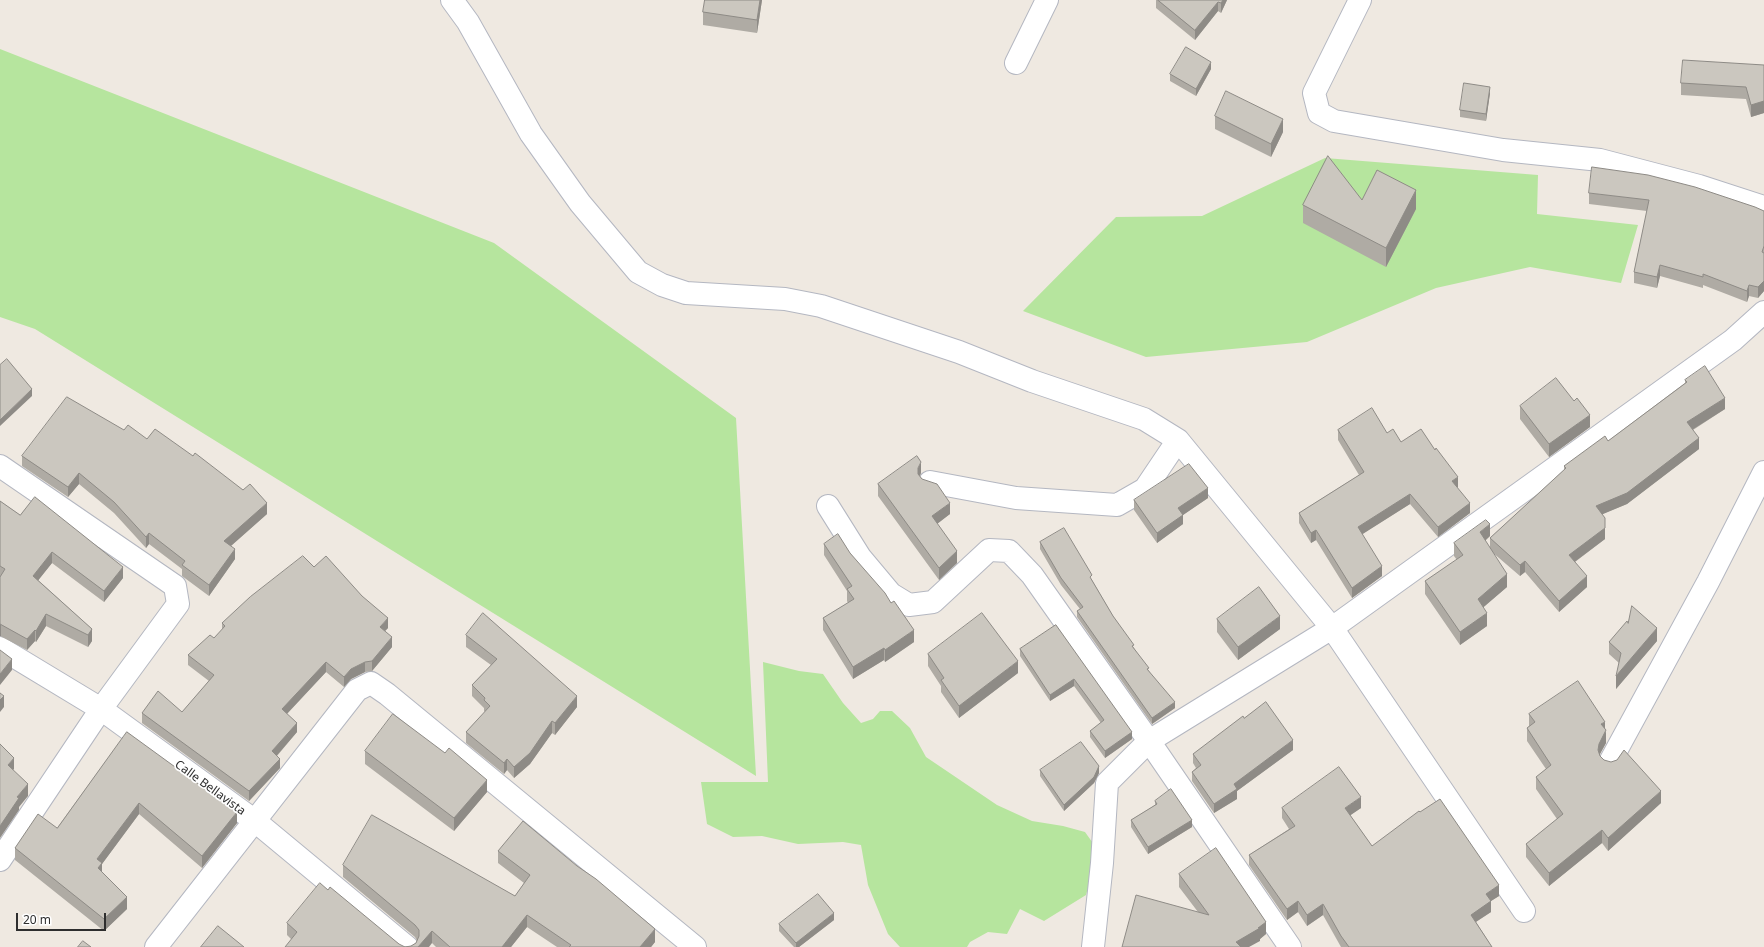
<!DOCTYPE html>
<style>
body{margin:0}
#map{position:relative;width:1764px;height:947px;overflow:hidden;background:#efe9e1;font-family:"Noto Sans",sans-serif}
canvas{display:block}
.scale{position:absolute;left:16px;top:913px;width:90px;height:18px;box-sizing:border-box;border:2px solid #2e2e2e;border-top:0;padding-left:5px;font-size:12px;line-height:14px;white-space:nowrap;color:#2e2e2e;-webkit-text-stroke:3px #fff;paint-order:stroke}
</style>
<div id="map">
<canvas width="1764" height="947"></canvas>
<div class="scale">20 m</div>
</div>
<script>
const c = document.querySelector('canvas').getContext('2d');
c.lineJoin = 'round';
function fillPath(path, color) { c.fillStyle = color; c.fill(path, 'evenodd'); }
function stroke(path, color, width, dash) { c.strokeStyle = color; c.lineWidth = width; c.lineCap = dash ? 'butt' : 'round'; c.setLineDash(dash || []); c.stroke(path); }
function drawText(font, color, halo, rows, align = 'center') {
  c.font = font + ' "Noto Sans",sans-serif'; c.lineWidth = 3.5; c.setLineDash([]); c.textBaseline = 'middle'; c.strokeStyle = halo; c.fillStyle = color; for (const [text, x, y, turn = 0] of rows) {
    c.save(); c.translate(x, y); c.rotate((+turn || 0) * Math.PI / 180); c.textAlign = isNaN(turn) ? turn : align; if (halo) c.strokeText(text, 0, 0); c.fillText(text, 0, 0); c.restore();
  }
}
fillPath(new Path2D(`
 M0,49L494,243L736,418L756,776L35,329L0,317Z
 M1325,158L1538,175L1537,214L1638,225L1621,283L1530,267L1436,288L1307,342L1146,357L1023,311L1116,217L1202,216Z
 M763,662L799,671L823,674L843,703L861,723L873,719L880,711H892L910,728L926,757L997,805L1032,821L1063,826L1085,832L1095,846L1093,871L1086,895L1044,921L1020,909L1007,934L988,932L970,942L967,947H900L888,934L868,885L861,845L843,842L798,844L762,836L733,837L707,824L701,782H768Z`), '#b6e59e');
const street = new Path2D(`
 M452,0L468,22L531,134L580,203L638,272L662,285L686,293L785,299L821,306L959,352L1032,381L1144,419L1178,440
 M1360,0L1314,93L1319,113L1334,121L1503,150L1600,160L1699,186L1764,207
 M1016,63L1047,0
 M0,466L175,586L178,604L101,709L0,860
 M930,482L1016,498L1117,505L1145,489L1178,440L1332,628L1524,911
 M828,506L860,557L891,594L909,605L933,602L989,550L1009,551L1032,575L1149,741L1290,947
 M0,648L101,709L255,821L407,947
 M1610,762L1708,582L1764,472
 M156,947L357,690L371,683L387,694L695,947
 M1093,947L1102,863L1107,783L1149,741L1332,628L1733,340L1764,312`);
stroke(street, '#b4b7c1', 24);
stroke(street, '#fff', 22);
fillPath(new Path2D(`
 M705,0H762L757,33L703,25V12Z
 M1156,0H1227L1221,13L1218,11L1195,40L1156,8Z
 M1764,65V113L1751,117L1746,99L1681,95V83Z
 M1211,69L1196,96L1170,81V74Z
 M1490,93L1486,121L1460,117V110Z
 M1215,116L1283,132L1271,157L1215,129Z
 M1589,193L1764,211V291L1758,298L1749,296L1747,302L1703,285V288L1660,276L1657,288L1634,283V272L1647,211L1589,204Z
 M1362,200L1416,209L1386,267L1303,223V205Z
 M1685,380L1725,409L1693,430L1699,449L1627,504L1602,514L1605,539L1575,562L1587,587L1559,612L1525,572L1520,576L1492,552L1507,587L1483,607L1487,626L1460,645L1425,594V581L1457,560L1454,556V543L1490,536L1485,541L1490,548V538L1564,470V466L1608,441L1685,383Z
 M1520,406L1590,427L1549,457L1520,419Z
 M124,430L147,439L193,456L243,490L267,514L231,546L235,559L209,596L182,576V569L149,544L146,548L114,513L79,484L68,497L22,466V456Z
 M1338,430L1387,433L1401,442L1458,487H1457L1470,513L1438,537L1410,504L1362,534L1382,576L1352,598L1316,540L1311,543L1299,523V513L1359,475L1338,440Z
 M921,473L920,476L922,479L950,514L937,523L957,563L939,580L878,496V484Z
 M1208,498L1183,515V524L1157,543L1134,510V500Z
 M0,501L20,515L123,578L104,602L52,563L38,580L92,629V641L88,647L46,626L36,642L35,641L27,650L0,636Z
 M1040,542L1092,580L1113,616L1134,648L1149,671L1175,708L1152,724L1077,617V611L1080,609L1061,585L1040,549Z
 M824,544L850,553L914,642L885,662L884,660L853,679L823,630V618L848,603L847,601V591L824,555Z
 M314,567L388,628L385,631L392,647L372,671L365,672L351,679L344,687L326,672L287,714L297,732L277,756L280,768L249,801L142,723V713L182,712L209,681L188,665V655L214,638L222,630V623Z
 M1217,619L1280,629L1238,660L1217,632Z
 M1628,623L1657,641L1616,689L1619,663L1609,654V642Z
 M1056,625L1132,739L1105,758L1090,737V731L1101,723L1074,686L1050,701L1020,656V649Z
 M466,635L577,707L555,735L552,733L530,764L514,778L507,770L504,774L466,743V732L485,712L484,711V708L472,696V685L491,665L466,647Z
 M928,654L1018,673L959,718L941,692V686L928,666Z
 M1529,714L1605,728L1606,743L1599,755L1604,760L1661,803L1608,851L1602,843L1549,886L1526,857V844L1557,819L1536,789V777L1546,769L1527,741V728L1529,726Z
 M1244,718L1293,750L1237,791V799L1214,813L1192,781V772L1196,768L1193,763V754Z
 M127,732L237,823L202,868L139,814L102,864V872L127,909L104,931L15,860V848L57,828Z
 M365,751L487,792L454,831L365,764Z
 M1040,770L1099,773L1094,783L1064,811L1040,776Z
 M1155,801L1192,827L1148,854L1131,827V820L1155,805Z
 M1282,808H1361L1350,815L1372,846L1499,896L1491,901V912L1476,922L1492,947H1341L1323,915L1307,926L1298,912L1287,920L1249,865V855L1289,829L1282,818Z
 M498,851L655,942L651,947H557L527,927L511,947H436L432,943L411,946L416,943L417,941L415,937L343,877V865L515,896L524,883L498,863Z
 M1179,874L1266,934L1260,939V941L1198,912L1179,887Z
 M328,890L399,944L291,939L287,935V923Z
 M834,920L799,947H794L779,931V924Z`), '#afaba4');
fillPath(new Path2D(`
 M760,0H762L757,33V20Z
 M1223,0H1227L1221,13V3Z
 M1218,2V11L1195,40V30Z
 M1211,62V69L1196,96V89Z
 M1490,87V93L1486,121V114Z
 M1764,101V113L1751,117V105Z
 M1283,119V132L1271,157V144Z
 M1416,190V209L1386,267V248Z
 M1660,265V276L1657,288V277Z
 M1764,281V291L1758,298V287Z
 M1749,285V296L1747,302V291Z
 M32,389V396L0,426V420Z
 M1725,398V409L1687,433V422Z
 M1590,415V427L1549,457V444Z
 M1699,438V449L1627,504L1596,517V506Z
 M921,462V473L918,480V468Z
 M79,473V484L68,497V487Z
 M1458,477V487L1452,491V481Z
 M1208,488V498L1183,515V524L1157,543V533L1178,508Z
 M1410,494V504L1358,537V527Z
 M267,503V514L224,552V541Z
 M950,503V514L932,528V516Z
 M1470,503V513L1438,537V527Z
 M1490,524V536L1480,545V532Z
 M1605,528V539L1569,566V555Z
 M1316,530V540L1311,543V533Z
 M149,533V544L146,548V537Z
 M235,549V559L209,596V585Z
 M957,551V563L939,580V568Z
 M52,552V563L33,587V576Z
 M1525,561V572L1520,576V565Z
 M1382,566V576L1352,598V588Z
 M123,567V578L104,602V591Z
 M1507,574V587L1478,612V599Z
 M1587,576V587L1559,612V601Z
 M1487,613V626L1460,645V632Z
 M46,614V626L36,642V631Z
 M1280,616V629L1238,660V647Z
 M388,618V628L380,636V627Z
 M0,624H1V636H0Z
 M1657,628V641L1616,689V676Z
 M92,629V641L88,647V635Z
 M35,630V641L27,650V639Z
 M914,630V642L885,662V650Z
 M392,637V647L372,671V661Z
 M884,648V660L853,679V667Z
 M12,659V670L0,685V674Z
 M1018,661V673L959,718V706Z
 M326,662V672L282,719V709Z
 M365,662V672L351,679L344,687V677L351,669Z
 M1074,679V686L1050,701V695Z
 M4,696V707L0,712V700Z
 M577,696V707L555,735V723Z
 M1175,702V708L1152,724V718Z
 M552,721V733L530,764L514,778V767Z
 M1605,722V733L1606,730V743L1599,756L1598,750L1601,724Z
 M297,723V732L272,761V751Z
 M1132,732V739L1105,758V751Z
 M1293,740V750L1237,791V799L1214,813V804L1234,784Z
 M14,758V769L8,776V765Z
 M280,759V768L249,801V791Z
 M507,759V770L504,774V763Z
 M1099,766V773L1094,783L1064,811V805Z
 M487,780V792L454,831V818Z
 M28,784V796L19,807V810L0,838V826L17,797Z
 M1661,791V803L1608,851V838Z
 M1361,797V808L1345,819V808Z
 M139,803V814L102,864V874L98,879L97,859Z
 M237,812V823L202,868V856Z
 M1192,820V827L1148,854V847Z
 M1602,830V843L1549,886V873Z
 M1499,885V896L1491,901V912L1471,925V915L1486,894Z
 M127,897V909L104,931V919Z
 M1298,901V912L1287,920V909Z
 M1323,904V915L1307,926V915Z
 M834,913V920L799,947H796V943Z
 M527,915V927L511,947H502Z
 M1266,922V934L1260,939V941L1249,947H1236V942Z
 M655,929V942L651,947H640Z
 M432,931V943L429,947H418Z`), '#8e8b86');
const building = new Path2D(`
 M705,0H760L757,20L703,12Z
 M1158,0H1223L1221,3L1218,2L1195,30Z
 M1186,47L1211,62L1196,89L1170,74Z
 M1683,60L1764,65V101L1751,105L1746,87L1681,83Z
 M1464,83L1490,87L1486,114L1460,110Z
 M1226,91L1283,119L1271,144L1215,116Z
 M1328,156L1362,200L1377,170L1416,190L1386,248L1303,205Z
 M1592,167L1648,175L1695,187L1755,207L1764,211V246L1762,252L1764,253V281L1758,287L1749,285L1747,291L1703,274V277L1660,265L1657,277L1634,272L1649,200L1589,193Z
 M7,359L32,389L0,420V365Z
 M1705,366L1725,398L1687,422L1699,438L1627,493L1596,506L1605,518V528L1569,555L1587,576L1559,601L1525,561L1520,565L1490,538L1566,468L1564,466L1605,436L1608,441L1687,382L1685,380Z
 M1556,378L1574,401L1577,398L1590,415L1549,444L1520,406Z
 M67,397L124,430L128,425L147,439L155,429L193,456L195,453L243,490L250,484L267,503L224,541L235,549L209,585L182,565L185,561L149,533L146,537L114,502L79,473L68,487L22,456Z
 M1372,408L1387,433L1393,429L1401,442L1421,429L1435,450L1436,448L1458,477L1452,481L1470,503L1438,527L1410,494L1358,527L1382,566L1352,588L1316,530L1311,533L1299,513L1364,472L1338,430Z
 M917,456L921,462L918,468V474L922,479L937,484L950,503L932,516L957,551L939,568L878,484Z
 M1189,464L1208,488L1178,508L1183,515L1157,533L1134,500Z
 M35,497L123,567L104,591L52,552L33,576L92,629L88,635L46,614L36,631L35,630L27,639L0,624V577L5,569L0,566V501L20,515Z
 M1486,520L1490,524L1480,532L1507,574L1478,599L1487,613L1460,632L1425,581L1463,555L1454,543Z
 M1064,528L1092,575L1090,577L1113,616L1134,645L1132,646L1149,668L1147,669L1175,702L1152,718L1077,611L1083,607L1061,578L1040,542Z
 M838,534L850,553L885,593L891,603L894,601L914,630L885,650L884,648L853,667L823,618L854,599L847,589L852,586L824,544Z
 M303,556L314,567L326,556L362,596L388,618L380,627L392,637L372,661L365,662L351,669L344,677L326,662L282,709L297,723L272,751L280,759L249,791L142,713L158,691L182,712L214,675L188,655L210,635L214,638L225,626L222,623L250,597Z
 M1259,587L1280,616L1238,647L1217,619Z
 M1632,606L1657,628L1616,676L1621,653L1609,642L1627,621L1628,623Z
 M483,613L577,696L555,723L552,721L530,753L514,767L507,759L504,763L466,732L490,706L484,700L485,698L472,685L497,659L466,635Z
 M982,613L1018,661L959,706L941,680L944,678L928,654Z
 M1056,625L1132,732L1105,751L1090,731L1104,720L1074,679L1050,695L1020,649Z
 M0,650L12,659L0,674Z
 M1578,681L1605,722L1601,724L1606,730L1599,744L1598,750L1600,756L1604,760L1611,762L1617,760L1624,750L1661,791L1608,838L1602,830L1549,873L1526,844L1563,814L1536,777L1551,765L1527,728L1535,722L1529,714Z
 M0,693L4,696L0,700Z
 M1266,702L1293,740L1234,784L1237,789L1214,804L1192,772L1201,765L1193,754L1243,716L1244,718Z
 M393,714L445,753L449,748L487,780L454,818L365,751Z
 M127,732L237,812L202,856L139,803L97,859L102,863L98,868L127,897L104,919L15,848L38,814L57,828Z
 M1081,742L1099,766L1094,777L1064,805L1040,770Z
 M0,744L14,758L8,765L28,784L17,797L19,798L0,826Z
 M1339,767L1361,797L1345,808L1372,846L1419,811L1420,812L1440,799L1499,885L1486,894L1491,901L1471,915L1492,947H1349L1341,936L1323,904L1307,915L1298,901L1287,909L1249,855L1295,826L1282,808Z
 M1171,789L1192,820L1148,847L1131,820L1157,804L1155,801Z
 M372,815L515,896L530,875L498,851L523,821L577,866L596,879L655,929L640,947H569L571,945L527,915L502,947H450L432,931L418,947H405L411,946L416,943L419,936V930L415,925L343,865Z
 M1216,848L1266,922L1258,928H1260L1236,942L1241,947H1122L1136,895L1209,915L1179,874Z
 M320,883L328,890L330,887L399,944L405,947H285L297,932L287,923Z
 M818,894L834,913L796,943L779,924Z
 M218,926L244,947H201Z
 M83,941L91,947H78Z`);
fillPath(building, '#cbc7bf');
stroke(building, '#8e8b86', 1);
drawText('12px', '#2e2e2e', '#fff', [
 ["Calle Bellavista",210,788,36]
]);
</script>
